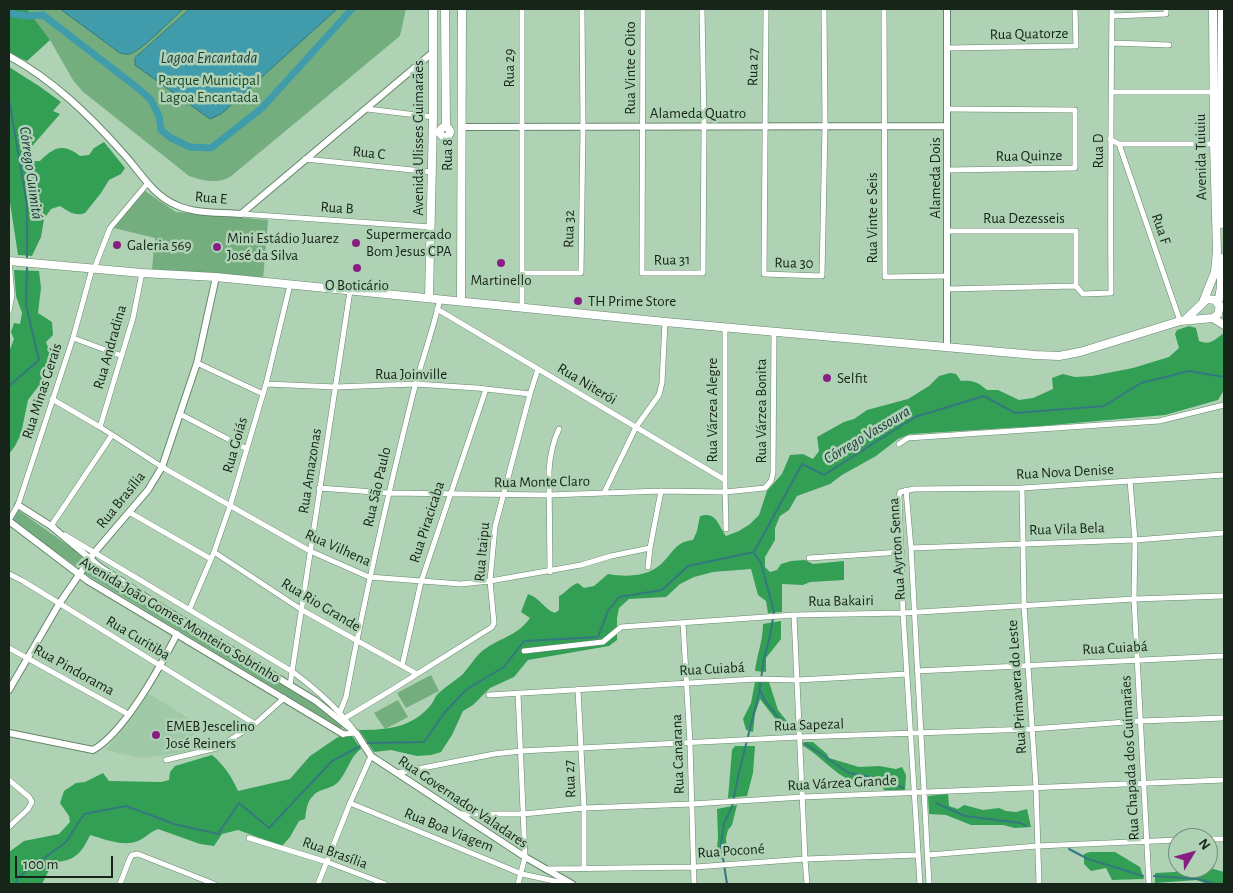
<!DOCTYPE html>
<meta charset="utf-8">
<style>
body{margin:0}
#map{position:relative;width:1233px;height:893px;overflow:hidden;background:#afd2b5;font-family:"Alegreya Sans",sans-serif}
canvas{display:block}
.frame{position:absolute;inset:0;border:10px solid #17241a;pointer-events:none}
.north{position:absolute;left:1168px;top:828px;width:50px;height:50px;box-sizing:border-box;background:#afd2b5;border:1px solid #728c77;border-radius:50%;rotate:53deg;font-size:14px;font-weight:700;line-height:20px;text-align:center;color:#17241a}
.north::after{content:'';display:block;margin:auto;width:18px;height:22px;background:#881e84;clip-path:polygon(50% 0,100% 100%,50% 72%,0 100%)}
.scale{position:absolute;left:15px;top:856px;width:98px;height:22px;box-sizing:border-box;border:2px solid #17241a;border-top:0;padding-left:6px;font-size:15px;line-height:18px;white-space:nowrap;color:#17241a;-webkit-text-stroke:4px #afd2b5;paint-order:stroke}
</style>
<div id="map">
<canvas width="1233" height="893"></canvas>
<div class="frame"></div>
<div class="north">N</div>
<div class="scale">100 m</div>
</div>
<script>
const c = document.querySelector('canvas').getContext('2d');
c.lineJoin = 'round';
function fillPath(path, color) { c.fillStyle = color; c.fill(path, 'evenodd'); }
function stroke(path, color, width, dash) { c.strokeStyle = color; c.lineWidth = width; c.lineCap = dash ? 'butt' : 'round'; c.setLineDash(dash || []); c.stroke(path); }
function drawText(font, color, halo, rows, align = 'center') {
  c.font = font + ' "Alegreya Sans",sans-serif'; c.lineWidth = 5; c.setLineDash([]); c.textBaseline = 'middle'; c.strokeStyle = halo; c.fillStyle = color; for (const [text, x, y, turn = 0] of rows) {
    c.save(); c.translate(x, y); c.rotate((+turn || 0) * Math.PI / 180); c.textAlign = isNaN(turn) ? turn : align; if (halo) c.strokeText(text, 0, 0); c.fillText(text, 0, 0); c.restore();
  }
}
fillPath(new Path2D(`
 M148,693L193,721L196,750L152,757L139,758L106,750Z`), '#a0c9a7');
fillPath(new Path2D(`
 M27,9H406L400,36L230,177C216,184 204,181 189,176L82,91L73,80L50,40Z
 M145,191L176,212L268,220L263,280L152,269L155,238L114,228L120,218Z
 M18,510L83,556L76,566L11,521Z
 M91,565L287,685L342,724V729L84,573Z
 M431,675L439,691L406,708L397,693Z
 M398,700L408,717L385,729L374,713Z`), '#74ae7f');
fillPath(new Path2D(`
 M9,9H27L50,40L27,61L9,53Z
 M9,67L39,86L61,102L53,111L60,114L27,152L30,161H40C54,147 63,143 80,156L89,155L94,148L104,142L125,168L121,174L109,180L101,193L85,213C75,217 68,211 60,206L51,209L44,219L41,237L32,256L18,255L9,196Z
 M14,270L39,271L41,288L38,313L52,322L53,335L46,342C48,349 52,353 53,361L44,374L41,383L28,400L21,434L15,446L9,454V352L14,339L11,332L14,323L20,324L22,313L16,296Z
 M1189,326L1196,328L1199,341C1211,346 1215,339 1224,333V390L1218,400L1165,415L1041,426L910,434L898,439L876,456L842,475L830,484L797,496L789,510L780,516L775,528V540L765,557V567L770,572L777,570L781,564L791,561L805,560L813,564L844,561V580L810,582L803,585L782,584V612L768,613L766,601L758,595L751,569L713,572L694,577L680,584L666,597L629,599L619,608L617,618V640L609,646L528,660L514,677L490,688L473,705L463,711L452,735L441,752L431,755L417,756L391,750L374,752L359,730C387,730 411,728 430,706C433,703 434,699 436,696C443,688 455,681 463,674C469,667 474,659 480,653C497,638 517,637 530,618L521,612L528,594C540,598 544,609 555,613L559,610V596C567,592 569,586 578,583L584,588L594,586L608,574C625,577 646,577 660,565C673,554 674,542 693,540L697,531L700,516C717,511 718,526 726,536L739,531L750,524L759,515L767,491L782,474L790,455L803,454L813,459L819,451L817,437L844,422L854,419L867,410L908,399L929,386L939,376L950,373L956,374L961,381C972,380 978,382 987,390H998L1019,400L1033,398L1053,389L1052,378L1063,374L1075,377L1092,376L1133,368L1169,357L1179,348L1175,334L1177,330Z
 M781,621V639L766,658V672L755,671C757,654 763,641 763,624Z
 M755,682H769L778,710L790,725L784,730L760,699L755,714L753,732L746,730L743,719L751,703Z
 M350,733L361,749C349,757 347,775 336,784C328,790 319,788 312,797C307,802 306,812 305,819L299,821L290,837L282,846L238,830L222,834L214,846L200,844L158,829C150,832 145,838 138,841C122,847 105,839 90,835C82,853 74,862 53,862L42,884H9V852L24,841L59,834L70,822L69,816L60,803L64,791L76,783L85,782L103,773L109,781L161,782L169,780L170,772L175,766L212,755C224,765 232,777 238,791L290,779L310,756L335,739L343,734Z
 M805,742H813L827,754L829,758L859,767L879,766L896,769L902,767L906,775L905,790H884L878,779L862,777L854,782C834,774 821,756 802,745V743Z
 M735,746H755L753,773L747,796L728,798L732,750Z
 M948,794L949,806L958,809L964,805L983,810L999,808L1006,811L1016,812L1027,809L1031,827L1015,828L1003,825H971L946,815L929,814L928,796Z
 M737,805L732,825L728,830L726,838L727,858L716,859L718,837L717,809Z
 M1090,852H1115L1140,867L1144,879L1112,880L1106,868L1091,871L1084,864V854Z
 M1210,868L1224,872V884H1207L1197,880L1155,883V873L1175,872L1182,869Z`), '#329f54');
const water = new Path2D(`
 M60,9H59H183C172,19 144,48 132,53C128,55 124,54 120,53Z
 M190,9H337L221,114L210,119L135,65V58Z`);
fillPath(water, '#409cab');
stroke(water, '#347880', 1);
stroke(new Path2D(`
 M9,99L27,205V261
 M9,386L39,360L26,305L27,266
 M760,690L765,701L786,727
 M806,744L849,773L887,780L903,788
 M936,803L965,816L1021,823L1026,826
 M1069,849L1088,859L1143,876
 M1154,876L1197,879L1216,884
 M16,884L17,878L66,842L84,814L126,806L174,824L218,834L239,803L269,828L332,761L366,743L424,742L445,712L467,689L504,667L524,641L598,637L608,611L619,597L662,590L688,566L754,552L802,464L824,475L915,417L984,396L1015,413L1104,406L1141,383L1189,371L1224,377
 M727,884L721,845L724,823L732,807L739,772L759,693L764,658L770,636L774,612L761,563L754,553`), '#347880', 2);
stroke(new Path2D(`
 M9,13L26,16L43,15L139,89L151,100L159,116L161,130L171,138L190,147L211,148L262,108L352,9`), '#409cab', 7);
const minor = new Path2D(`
 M522,9V273H581L583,127L582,9
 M643,9L642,273H703L704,126L702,9
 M766,9L764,274L822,276L825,126L824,9
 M884,9L885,277L947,276
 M1112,16L1166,14V9
 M1113,43L1169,45
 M947,48L1076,46L1075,9
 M1112,92H1213
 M367,109L433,117
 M947,109L1075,110V168L947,170
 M1110,139L1119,144H1216
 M1119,144L1180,321
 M305,159L432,172
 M241,214L431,227
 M947,231H1076V286L1083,294L1111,293C1110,198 1111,103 1112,9
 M94,269L110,228L147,184
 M947,289L1076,286
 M522,308V273
 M437,309L725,480
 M9,311L12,295L9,261
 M725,327V485L726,529
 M73,338L122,356
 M197,363L263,394
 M266,384L336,387L415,384L477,388L530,394L538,369
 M52,399L100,427L162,467L310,551L369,577L461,584L490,581L581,565L611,556L650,548L661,491
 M180,414L247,449
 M100,427L133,318L142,273
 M899,444L908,438L1159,421L1224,405
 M1130,481L1135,540L1134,599L1149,884
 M319,488L388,493L549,495L661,491L725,492L765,488L771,481L773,473L774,332
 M1022,488L1024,605L1036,787L1039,884
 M906,490L911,548L929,884
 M604,493L636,427L659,395L662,383L665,322
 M129,512L211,559
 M9,520L18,505L73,338L92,269
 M54,527L51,526L112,435
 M65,535L293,672C317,690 338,708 356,733L343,734
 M911,548L1135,540L1224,533
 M214,552L302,610L417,674
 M809,558L902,552
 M648,567L650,548
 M550,572L549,471C550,456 552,443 559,429
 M9,574L23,581L255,724
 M190,608L214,552L230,506L266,384L290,285
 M794,615L805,859L807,884
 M683,623L690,743L694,884
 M9,648L128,714
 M524,651L603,642L621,627L794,615L903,613L1134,599L1224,596
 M402,666L421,582L486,389
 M917,671L1224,656
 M290,685L350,291
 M578,689L584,808V868
 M489,695L756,679L797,680L907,674
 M340,712L346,697C365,595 388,494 413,394C421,362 433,331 440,299
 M345,718L390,691L492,627L494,623L490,581L495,527L530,394
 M166,760L217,748L255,724L284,698
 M397,773L494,754L521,751L800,737L1031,729L1140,721L1224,718
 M9,780L29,797L32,802L28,809L9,827
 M350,803L522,874L568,884
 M461,814H523L584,808L692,804L803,797L1224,780
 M249,838L327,862L385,884
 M1208,839H1224
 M928,855L1037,846L1178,840
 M547,869L695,867L805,859L918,855
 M120,884L130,858L132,855L138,854L214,884
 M318,884L350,803L371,756
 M518,884L525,857L518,693
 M920,884L903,613L899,496L900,492L914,489L1022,488L1224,475`);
const tertiary = new Path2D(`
 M947,9V347
 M9,56C53,80 89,115 122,152C140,171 151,194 176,205C195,214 220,212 241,214L432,53
 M461,127L947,126
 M18,505L51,526L100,567L164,609L316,701L356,733L371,756L525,857L572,884
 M9,521L88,581L343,734
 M9,690L59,604L94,553L148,490L162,467L197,363L216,277
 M9,733L93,750C125,732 160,667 177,634`);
const secondary = new Path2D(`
 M445,9L446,127
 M440 132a5 5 0 1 1 10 0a5 5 0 1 1-10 0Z
 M1221,224L1222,9
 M9,261L142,273L216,277L665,322L1035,355L1059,356L1080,352L1180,321L1213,318L1218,314L1220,306
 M429,298L433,117V9
 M461,301L462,9
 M1203,302L1215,272L1217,251L1214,144L1213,9
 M1218,304L1221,287V258
 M1213,318L1224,325
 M1185,320L1207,299L1215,300L1220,307`);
stroke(minor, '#65866b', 6);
stroke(tertiary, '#65866b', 8);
stroke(secondary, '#65866b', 9);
stroke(minor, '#fff', 5);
stroke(tertiary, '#fff', 6);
stroke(secondary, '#fff', 8);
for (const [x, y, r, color] of [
 [356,243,5,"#881e84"],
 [117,245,5,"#881e84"],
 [217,247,5,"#881e84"],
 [501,263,5,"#881e84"],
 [357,268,5,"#881e84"],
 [578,301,5,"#881e84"],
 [827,378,5,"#881e84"],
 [156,735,5,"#881e84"]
]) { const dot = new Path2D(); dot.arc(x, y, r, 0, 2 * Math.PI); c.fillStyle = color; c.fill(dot); stroke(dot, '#afd2b5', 2); }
drawText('15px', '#17241a', '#afd2b5', [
 ["Rua Quatorze",1029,34,-1],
 ["Rua 27",753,67,-89],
 ["Rua 29",509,68,-90],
 ["Rua Vinte e Oito",630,68,-90],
 ["Alameda Quatro",698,113],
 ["Avenida Ulisses Guimarães",418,138,-90],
 ["Rua D",1098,151,-90],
 ["Rua C",369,153,6],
 ["Rua 8",447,155,-90],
 ["Rua Quinze",1029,156,-1],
 ["Avenida Tuiuiu",1201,157,-91],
 ["Alameda Dois",935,178,-90],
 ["Rua E",211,198,5],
 ["Rua B",337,208,4],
 ["Rua Vinte e Seis",872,218,-90],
 ["Rua Dezesseis",1024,218],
 ["Rua 32",569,229,-89],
 ["Rua F",1161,229,71],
 ["Rua 31",672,260,-1],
 ["Rua 30",794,263,1],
 ["Rua Andradina",110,347,-74],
 ["Rua Joinville",411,374],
 ["Rua Niterói",587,384,31],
 ["Rua Minas Gerais",42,391,-72],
 ["Rua Várzea Alegre",712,410,-90],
 ["Rua Várzea Bonita",761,411,-90],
 ["Rua Goiás",235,445,-74],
 ["Rua Amazonas",310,471,-81],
 ["Rua Nova Denise",1065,472,-3],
 ["Rua Monte Claro",542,482,-1],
 ["Rua São Paulo",377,487,-77],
 ["Rua Brasília",121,500,-51],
 ["Rua Piracicaba",427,522,-72],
 ["Rua Vila Bela",1067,529,-2],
 ["Rua Vilhena",338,548,24],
 ["Rua Ayrton Senna",897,549,-94],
 ["Rua Itaipu",482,552,-85],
 ["Rua Bakairi",841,601,-1],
 ["Rua Rio Grande",321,605,31],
 ["Avenida João Gomes Monteiro Sobrinho",180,620,31],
 ["Rua Curitiba",138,638,31],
 ["Rua Cuiabá",1115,648,-3],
 ["Rua Cuiabá",712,669,-3],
 ["Rua Pindorama",74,670,29],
 ["Rua Primavera do Leste",1017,687,-94],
 ["Rua Sapezal",809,725,-2],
 ["Rua Canarana",678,754,-92],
 ["Rua Chapada dos Guimarães",1130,758,-93],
 ["Rua 27",570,779,-93],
 ["Rua Várzea Grande",842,783,-3],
 ["Rua Governador Valadares",463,802,34],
 ["Rua Boa Viagem",449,830,22],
 ["Rua Poconé",731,851,-4],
 ["Rua Brasília",335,853,20]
]);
drawText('15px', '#1b4526', '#afd2b5', [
 ["Parque Municipal",209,80],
 ["Lagoa Encantada",209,97]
]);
drawText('15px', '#17241a', '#afd2b5', [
 ["Supermercado",366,234],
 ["Bom Jesus CPA",366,251],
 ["Mini Estádio Juarez",227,238],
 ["José da Silva",227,255],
 ["Galeria 569",127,245],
 ["Martinello",501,280,"center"],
 ["O Boticário",357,285,"center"],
 ["TH Prime Store",588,301],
 ["Selfit",837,378],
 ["EMEB Jescelino",166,726],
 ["José Reiners",166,743]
], 'left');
drawText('italic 16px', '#203c41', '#afd2b5', [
 ["Lagoa Encantada",209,58],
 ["Córrego Guimitá",31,173,82],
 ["Córrego Vassoura",867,435,-31]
]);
</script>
